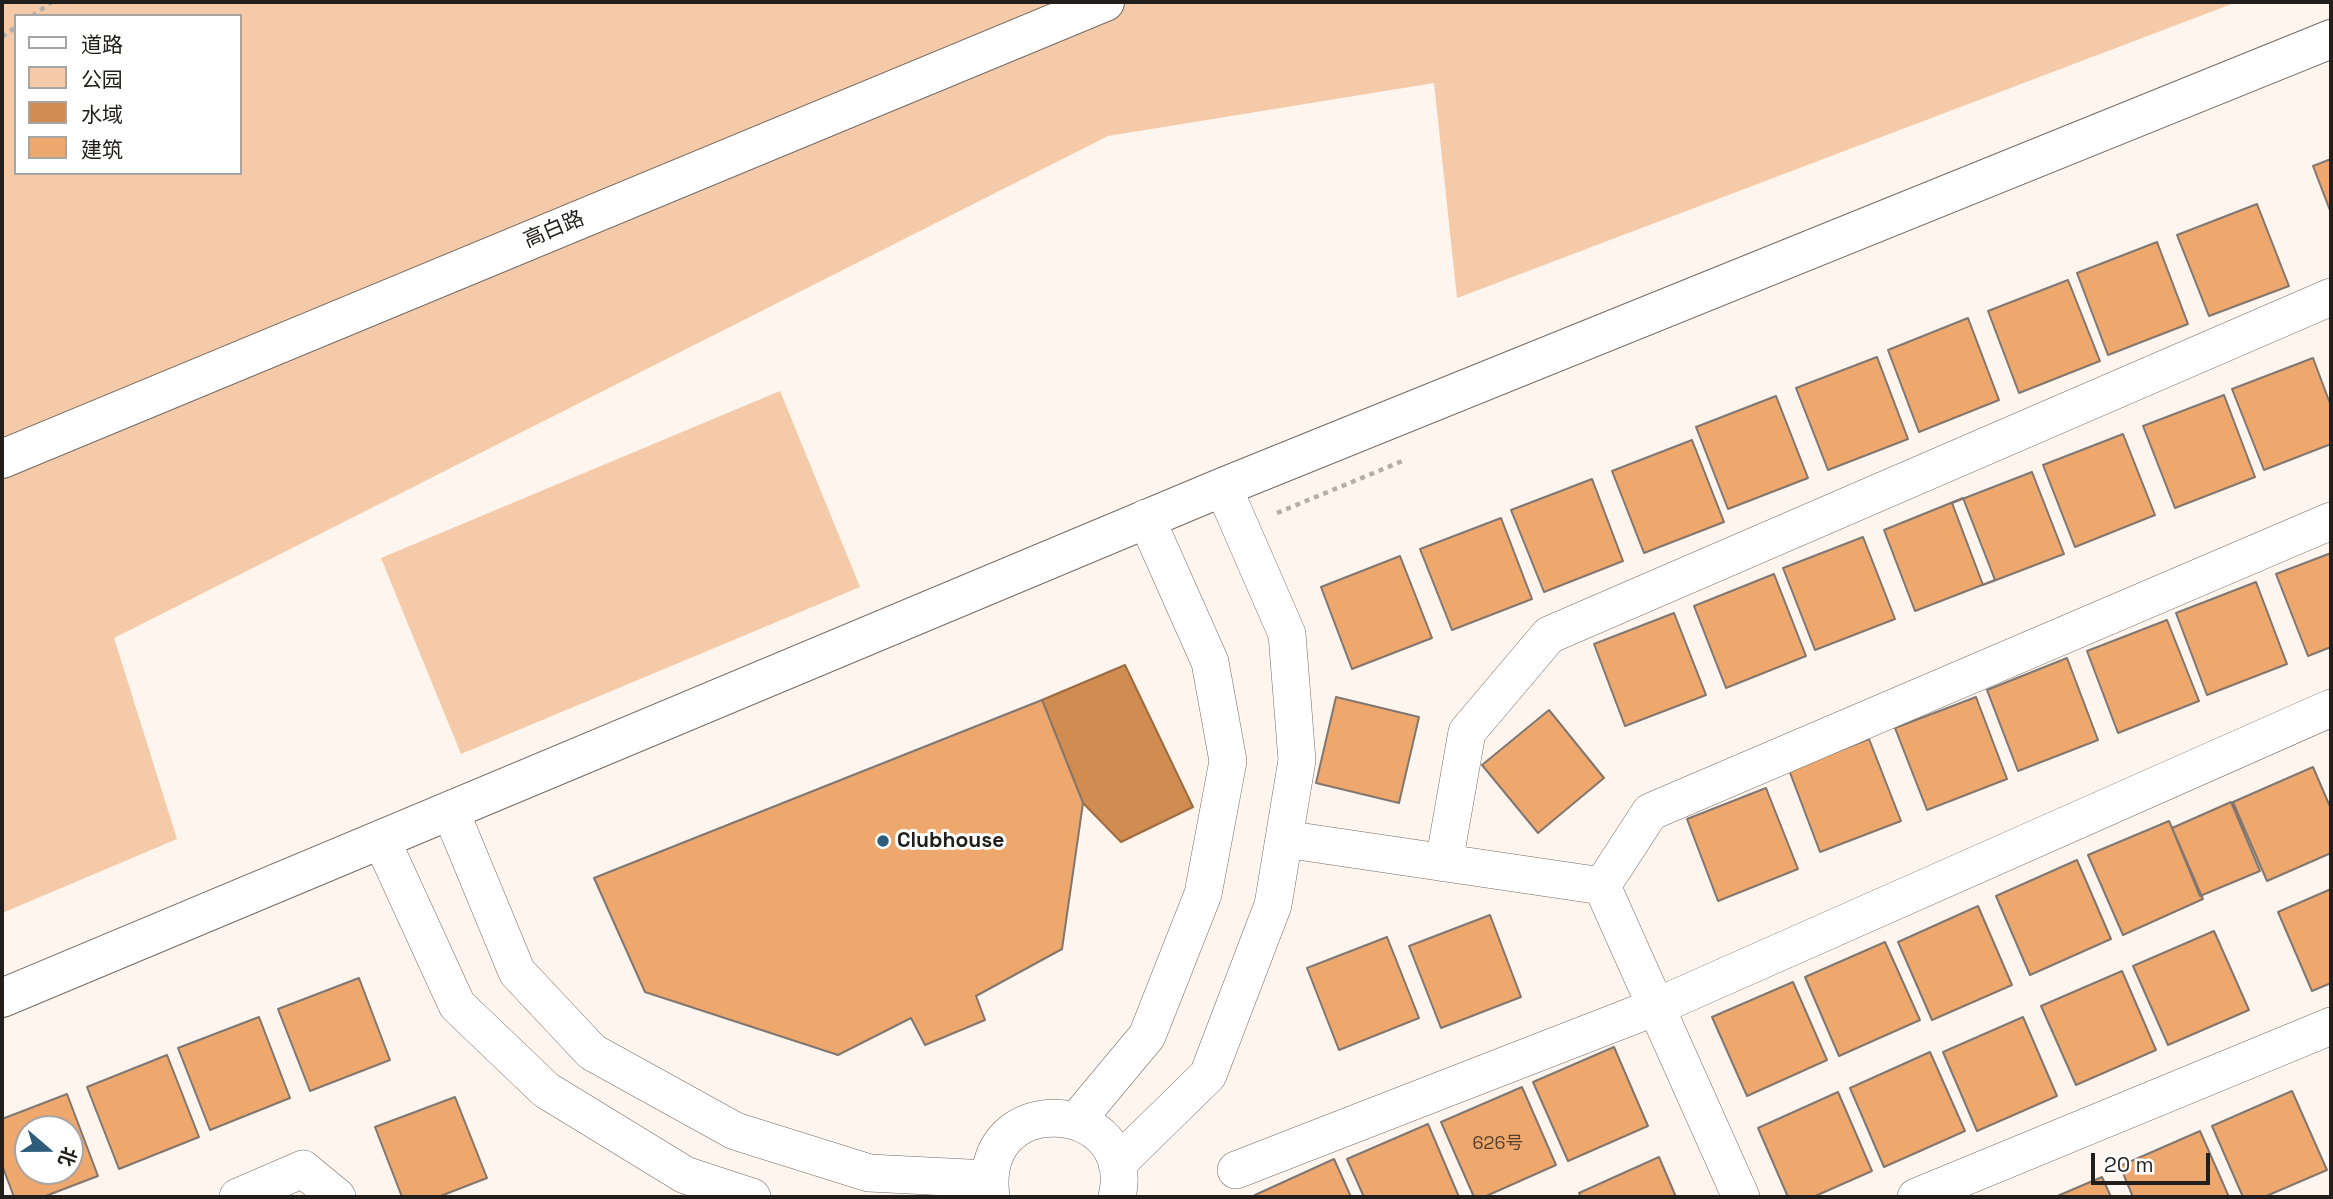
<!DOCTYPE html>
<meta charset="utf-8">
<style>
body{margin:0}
#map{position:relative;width:2333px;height:1199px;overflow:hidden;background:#fdf5ee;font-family:"Space Grotesk","Noto Sans SC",sans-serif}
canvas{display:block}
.frame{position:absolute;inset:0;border:4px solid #221e1b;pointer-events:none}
.legend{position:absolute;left:14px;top:14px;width:228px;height:161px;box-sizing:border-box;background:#fff;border:2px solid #a7a5a4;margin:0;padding:9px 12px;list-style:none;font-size:21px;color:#221e1b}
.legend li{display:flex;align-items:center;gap:14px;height:35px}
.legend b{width:35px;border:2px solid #a7a5a4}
.north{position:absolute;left:14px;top:1115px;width:70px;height:70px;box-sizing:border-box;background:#fff;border:2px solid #a7a5a4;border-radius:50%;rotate:110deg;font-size:19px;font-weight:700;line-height:28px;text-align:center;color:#221e1b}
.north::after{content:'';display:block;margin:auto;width:24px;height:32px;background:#2e5d7c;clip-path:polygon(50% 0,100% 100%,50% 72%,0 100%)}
.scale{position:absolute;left:2091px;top:1153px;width:119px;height:32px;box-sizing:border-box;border:4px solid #221e1b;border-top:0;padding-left:9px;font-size:21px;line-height:24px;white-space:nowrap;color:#221e1b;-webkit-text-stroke:5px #fff;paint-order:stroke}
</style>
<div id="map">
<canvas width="2333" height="1199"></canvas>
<div class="frame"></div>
<ul class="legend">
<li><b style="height:9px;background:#fff"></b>道路</li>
<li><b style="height:19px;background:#f5caa8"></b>公园</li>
<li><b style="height:19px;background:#d18c51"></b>水域</li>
<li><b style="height:19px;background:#eea76c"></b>建筑</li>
</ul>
<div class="north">北</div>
<div class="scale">20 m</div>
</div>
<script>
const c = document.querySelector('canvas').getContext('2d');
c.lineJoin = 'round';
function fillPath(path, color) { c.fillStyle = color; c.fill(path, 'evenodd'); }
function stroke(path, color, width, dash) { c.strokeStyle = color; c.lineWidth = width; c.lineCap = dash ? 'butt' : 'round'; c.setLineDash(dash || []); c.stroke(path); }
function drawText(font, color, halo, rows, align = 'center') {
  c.font = font + ' "Space Grotesk","Noto Sans SC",sans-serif'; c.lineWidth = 6; c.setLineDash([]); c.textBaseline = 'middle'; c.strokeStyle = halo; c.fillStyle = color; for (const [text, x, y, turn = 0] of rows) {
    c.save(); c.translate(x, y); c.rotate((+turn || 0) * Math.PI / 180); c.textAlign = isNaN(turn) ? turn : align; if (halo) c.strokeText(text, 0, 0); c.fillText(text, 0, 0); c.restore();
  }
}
fillPath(new Path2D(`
 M2,2H2237L1457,298L1434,83L1108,136L114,638L177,839L2,913ZM16,16H240V173H16Z
 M780,391L860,587L461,754L381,558Z`), '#f5caa8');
const water = new Path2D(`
 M1125,665L1193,807L1121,842L1083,803L1042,700Z`);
fillPath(water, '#d18c51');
stroke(water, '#9c6b41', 2);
const building = new Path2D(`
 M2331,159V213L2313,166Z
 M2257,204L2289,286L2209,316L2177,235Z
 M2157,242L2188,324L2108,355L2077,273Z
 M2068,280L2100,361L2019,393L1988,311Z
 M1968,318L1999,400L1919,432L1888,350Z
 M1877,357L1908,439L1828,470L1796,388Z
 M2313,358L2331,406V444L2264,470L2232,389Z
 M2224,395L2255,477L2175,508L2143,426Z
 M1776,396L1808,478L1728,509L1696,427Z
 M2123,434L2155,515L2075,547L2043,465Z
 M1692,440L1724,522L1644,553L1612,471Z
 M2032,472L2064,554L1983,585L1952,503Z
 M1592,479L1623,561L1544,592L1511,510Z
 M1963,498L1995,580L1915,611L1884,530Z
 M1501,518L1532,599L1452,630L1420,549Z
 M1863,537L1895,619L1815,650L1783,568Z
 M2331,553V647L2308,656L2276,574Z
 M1400,556L1432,638L1352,669L1321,587Z
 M1774,574L1806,656L1726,688L1694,606Z
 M2256,582L2287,664L2207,695L2176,613Z
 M1674,613L1706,695L1625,726L1594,644Z
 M2167,620L2199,701L2118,733L2087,651Z
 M2067,658L2098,740L2018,771L1987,690Z
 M1336,697L1419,717L1399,803L1316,783Z
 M1976,697L2007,779L1927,810L1895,728Z
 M1042,700L1083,803L1062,949L976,996L985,1020L925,1045L911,1018L838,1055L645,992L594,878Z
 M1549,710L1604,778L1538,833L1482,765Z
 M1869,739L1901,821L1820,852L1789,770Z
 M2313,767L2331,809V853L2267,881L2233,802Z
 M1766,788L1798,869L1718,901L1687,819Z
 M2231,802L2260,871L2200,896L2172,828Z
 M2169,821L2203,899L2123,935L2088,855Z
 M2077,860L2111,939L2030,975L1996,896Z
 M2331,889V983L2312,991L2278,912Z
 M1978,906L2012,985L1932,1020L1898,942Z
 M1490,915L1521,997L1441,1028L1409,946Z
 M2214,931L2249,1010L2168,1045L2133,966Z
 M1387,937L1419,1018L1339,1050L1307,968Z
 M1885,942L1920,1020L1839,1056L1805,977Z
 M2122,971L2156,1050L2076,1085L2041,1006Z
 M359,978L390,1060L310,1091L278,1009Z
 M1793,982L1827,1060L1747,1096L1712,1017Z
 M259,1017L290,1098L210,1130L178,1048Z
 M2023,1017L2057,1096L1977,1131L1943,1052Z
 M1614,1047L1648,1126L1568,1161L1533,1082Z
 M1930,1052L1965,1131L1884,1167L1850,1088Z
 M167,1055L199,1137L119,1169L87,1087Z
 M1522,1087L1556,1165L1484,1197H1474L1441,1122Z
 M2292,1091L2327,1170L2264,1197H2243L2212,1126Z
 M1838,1092L1872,1171L1813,1197H1788L1758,1128Z
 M67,1094L98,1176L43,1197H14L2,1165V1119ZM28,1129H70V1171H28Z
 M455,1097L487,1178L438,1197H402L375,1127Z
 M1428,1124L1459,1197H1364L1347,1159Z
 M2200,1131L2229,1197H2133L2120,1166Z
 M1659,1157L1676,1197H1581L1579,1193Z
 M1334,1159L1351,1197H1256L1255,1195Z
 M2102,1177L2111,1197H2055Z`);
fillPath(building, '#eea76c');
stroke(building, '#817770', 2);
const street = new Path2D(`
 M450,810L517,972L592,1052L735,1131L869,1173L988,1179
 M381,839L457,1005L546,1090L685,1175L752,1197
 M1284,839L1602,886L1650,812L2331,521
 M1444,863L1467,732L1549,635L2331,297
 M1602,886L1741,1197
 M1077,1120L1147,1036L1203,894L1228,761L1210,662L1146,518
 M1117,1164L1208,1075L1273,905L1297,760L1287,634L1223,487
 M1236,1170L1658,1006L2331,708
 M238,1197L303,1169L337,1197
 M991,1197C976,1085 1140,1099 1117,1197
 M1916,1197L2331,1026`);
const secondary = new Path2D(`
 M2,459L1105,2
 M2,998L1223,487L2331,39`);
stroke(street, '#736a63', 38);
stroke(secondary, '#736a63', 40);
stroke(new Path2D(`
 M32,16L52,2
 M2,37L16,27
 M1277,513L1405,460`), '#b4aea8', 4.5, [5, 5]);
stroke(street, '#fff', 37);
stroke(secondary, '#fff', 38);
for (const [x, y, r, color] of [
 [883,841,7,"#2e5d7c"]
]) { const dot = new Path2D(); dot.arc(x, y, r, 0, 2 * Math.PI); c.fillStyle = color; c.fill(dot); stroke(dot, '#fff', 2.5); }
drawText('18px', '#55402f', null, [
 ["626号",1498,1144]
]);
drawText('21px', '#221e1b', '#fff', [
 ["高白路",554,230,-23]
]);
drawText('bold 21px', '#221e1b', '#fff', [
 ["Clubhouse",897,841]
], 'left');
</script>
